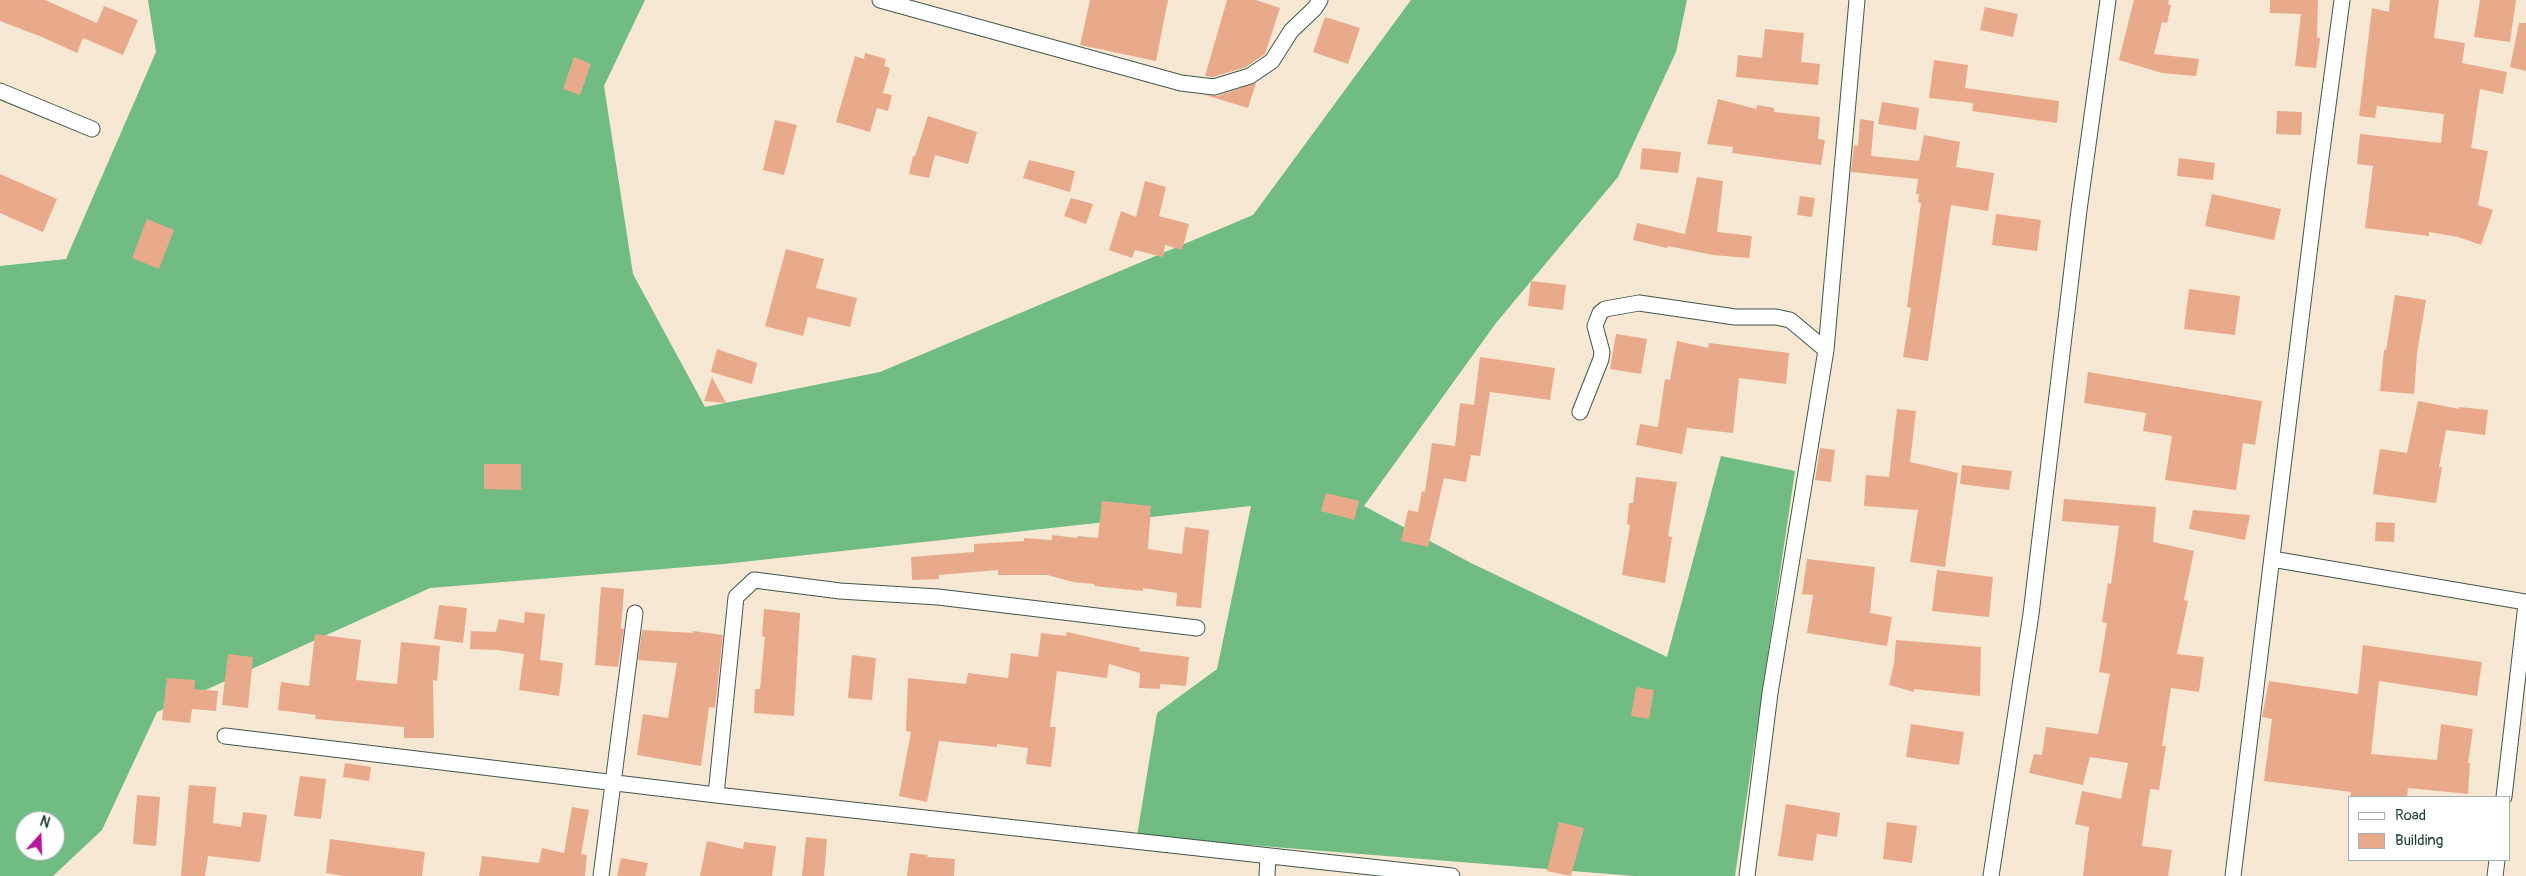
<!DOCTYPE html>
<style>
body{margin:0}
#map{position:relative;width:2526px;height:876px;overflow:hidden;background:#f7e8d3;font-family:Pangolin,sans-serif}
canvas{display:block}
.legend{position:absolute;left:2348px;top:796px;width:162px;height:65px;box-sizing:border-box;background:#fff;border:1px solid #a5b1ae;margin:0;padding:6px 9px;list-style:none;font-size:15px;color:#1f3d34}
.legend li{display:flex;align-items:center;gap:10px;height:25px}
.legend b{width:25px;border:1px solid #a5b1ae}
.north{position:absolute;left:15px;top:811px;width:50px;height:50px;box-sizing:border-box;background:#fff;border:1px solid #a5b1ae;border-radius:50%;rotate:20deg;font-size:14px;font-weight:700;line-height:20px;text-align:center;color:#1f3d34}
.north::after{content:'';display:block;margin:auto;width:18px;height:22px;background:#b5179e;clip-path:polygon(50% 0,100% 100%,50% 72%,0 100%)}
</style>
<div id="map">
<canvas width="2526" height="876"></canvas>
<ul class="legend">
<li><b style="height:6px;background:#fff"></b>Road</li>
<li><b style="height:14px;background:#e9aa8b"></b>Building</li>
</ul>
<div class="north">N</div>
</div>
<script>
const c = document.querySelector('canvas').getContext('2d');
c.lineJoin = 'round';
function fillPath(path, color) { c.fillStyle = color; c.fill(path, 'evenodd'); }
function stroke(path, color, width, dash) { c.strokeStyle = color; c.lineWidth = width; c.lineCap = dash ? 'butt' : 'round'; c.setLineDash(dash || []); c.stroke(path); }
fillPath(new Path2D(`
 M148,0H645L604,86L633,274L705,407L880,372L1253,215L1411,0H1687L1676,52L1618,177L1496,323L1364,506L1471,563L1667,657L1721,456L1795,471L1735,876H1634L1137,836L1157,713L1217,669L1251,506L724,564L430,588L157,712L102,830L53,876H0V266L66,259L156,52ZM25,821H55V851H25Z`), '#71bc83');
fillPath(new Path2D(`
 M0,0H45L97,23L104,6L138,20L123,55L83,38L77,53L42,37L0,21Z
 M1090,0H1168L1156,61L1080,45Z
 M1227,0H1256L1280,8L1265,54L1246,67L1213,77L1205,76Z
 M2134,0H2169L2168,4L2171,5L2167,23L2162,22L2154,54L2199,59L2196,76L2162,73L2119,60Z
 M2270,0H2318L2317,38H2320L2316,68L2295,66L2301,14L2270,13Z
 M2390,0H2439L2434,38L2465,43L2462,63L2507,72L2503,94L2480,89L2471,148L2488,151L2478,205L2493,210L2481,245L2458,237L2429,232V236L2365,228L2373,166L2357,164L2360,134L2441,143L2444,114L2377,106L2375,118L2359,116L2372,8L2389,12Z
 M2480,0H2516L2510,42L2474,37Z
 M1985,7L2018,14L2013,37L1980,30Z
 M1325,17L1360,28L1348,64L1313,52Z
 M2519,23H2526V71L2510,67Z
 M1765,29L1804,33L1801,62L1820,64L1818,85L1736,77L1738,55L1762,58Z
 M865,53L886,59L884,66L890,68L883,93L892,95L888,111L877,108L870,132L836,122L855,56L864,59Z
 M574,57L591,64L580,95L563,89Z
 M1934,60L1968,65L1965,88L2059,101L2057,123L1972,111L1973,103L1929,98Z
 M1256,83L1248,108L1205,95L1217,96Z
 M1718,99L1756,109L1757,105L1774,108V112L1820,117L1818,139L1825,140L1821,165L1732,153L1733,147L1707,144Z
 M1882,102L1919,108L1916,130L1878,124Z
 M2277,111L2302,112L2301,135L2276,134Z
 M928,116L977,132L968,164L935,155L929,178L909,174L913,156H915Z
 M1860,119L1874,121L1871,156L1919,161L1924,135L1960,142L1956,167L1994,173L1988,211L1951,205L1928,361L1903,357L1911,308L1907,307L1921,203L1918,202L1919,194H1916L1918,179L1851,172L1854,145L1858,146Z
 M775,120L797,125L784,175L763,170Z
 M1642,148L1681,152L1678,173L1640,169Z
 M2179,158L2215,163L2213,180L2177,176Z
 M1029,160L1075,171L1070,192L1023,178Z
 M0,174L57,199L43,232L0,213Z
 M1697,177L1723,181L1717,232L1752,236L1749,258L1713,255L1668,246L1667,248L1633,240L1637,223L1685,234Z
 M1145,181L1166,187L1159,216L1189,224L1182,250L1165,245L1163,257L1135,250L1132,258L1109,250L1121,211L1136,217Z
 M2212,194L2281,209L2274,240L2205,226Z
 M1800,196L1815,198L1812,217L1797,215Z
 M1071,198L1093,204L1086,224L1064,216Z
 M1996,214L2041,220L2037,251L1992,245Z
 M147,219L174,230L159,269L132,258Z
 M786,249L824,259L816,288L857,298L850,327L808,317L803,336L765,326Z
 M1531,281L1566,285L1563,310L1528,306Z
 M2189,289L2240,296L2235,335L2184,329Z
 M2395,295L2426,300L2417,353L2414,394L2380,391L2384,350H2386Z
 M1616,334L1647,339L1641,374L1610,369Z
 M1677,341L1708,348L1709,343L1789,353L1786,384L1739,378L1733,433L1687,428L1682,454L1636,445L1640,424L1658,427L1665,379L1670,380Z
 M717,349L757,363L752,384L711,372Z
 M1480,357L1555,368L1550,400L1490,392L1480,456L1471,455L1466,482L1444,478L1428,547L1401,541L1408,510L1418,512L1422,491L1425,492L1432,443L1455,446L1460,403L1474,405Z
 M2088,372L2262,401L2255,445L2243,443L2236,490L2165,480L2172,436L2143,431L2146,413L2084,403Z
 M712,377L726,403L704,401Z
 M2418,401L2459,409V407L2488,410L2485,435L2446,430L2439,467H2442L2436,503L2373,494L2380,449L2407,453Z
 M1897,409L1916,411L1910,462L1958,473L1945,567L1910,562L1918,510L1864,506L1866,475L1889,477Z
 M1820,448L1835,450L1831,482L1815,480Z
 M484,464H521V490L484,489Z
 M1962,465L2012,471L2009,490L1960,484Z
 M1636,477L1677,482L1668,536L1672,537L1665,583L1622,575L1630,525L1627,524L1629,503H1633Z
 M1326,493L1359,501L1354,520L1321,511Z
 M2064,499L2156,507L2153,542L2194,551L2184,600L2188,601L2177,654L2204,657L2199,692L2171,688L2162,746H2166L2159,790L2150,789L2142,846L2172,850L2168,876H2083L2089,827L2075,824L2082,791L2121,799L2128,763L2090,757L2083,785L2029,773L2034,754L2042,755L2046,727L2098,734L2110,674L2099,672L2107,623L2102,622L2108,583L2111,584L2119,526L2062,521Z
 M1102,501L1151,506L1148,549L1182,554L1185,527L1209,530L1201,608L1176,606L1177,593L1143,588V591L1094,586V584L1073,582L1047,575H998V570L939,575V579L912,580L911,557L974,552V544L1024,541V538L1052,540V535L1077,538L1078,536L1098,538Z
 M2193,510L2250,515L2245,540L2189,529Z
 M2376,522L2395,523L2394,542L2375,541Z
 M1807,559L1875,567L1870,613L1892,617L1887,646L1807,633L1813,595L1802,594Z
 M1937,570L1993,577L1989,617L1932,611Z
 M601,587L624,589L621,628L624,629L618,667L595,665Z
 M439,605L467,608L463,643L434,639Z
 M764,609L800,613L794,716L754,713L755,689H760L765,637L762,636Z
 M525,612L545,614L540,660L563,663L559,696L519,690L524,654L497,650L470,649L471,631L496,632L499,619L524,623Z
 M642,630L693,633V631L723,635L716,699L715,708L709,707L701,766L637,755L643,714L668,718L677,663L638,660Z
 M1067,632L1140,648L1139,651L1189,657L1186,686L1160,684V689L1139,688L1140,673L1109,664L1107,678L1057,671L1050,727H1056L1051,767L1026,764L1028,748L997,744V747L939,741L927,802L899,796L911,732L906,731L908,678L966,684L968,673L1008,678L1011,653L1038,657L1041,633L1066,636Z
 M315,634L361,640L356,680L397,684L401,642L440,646L437,681L433,680L434,738H404V727L315,719L316,715L278,710L281,682L309,686Z
 M1896,640L1981,647L1980,696L1914,689V692L1889,685L1894,664Z
 M2363,645L2482,662L2477,696L2379,681L2371,754L2437,760L2441,724L2473,729L2468,763H2470L2468,794L2408,788L2407,797H2350L2351,792L2264,781L2272,719L2262,717L2269,681L2358,694Z
 M228,654L253,657L248,708L222,705Z
 M852,655L876,658L872,700L848,698Z
 M167,678L195,680L194,689L218,691L216,711L192,709L190,723L162,720Z
 M1636,687L1654,690L1649,719L1631,716Z
 M1911,724L1964,732L1959,765L1906,757Z
 M345,763L371,767L369,781L343,777Z
 M300,776L326,779L321,819L294,816Z
 M189,785L216,787L213,823L241,827L243,812L267,815L260,862L208,856L205,876H181Z
 M137,795L160,797L156,846L133,844Z
 M1786,804L1840,813L1837,837L1817,834L1813,861L1778,856Z
 M572,807L589,810L581,854L587,855L585,876H479L482,856L539,863L542,848L564,853Z
 M1559,822L1584,828L1571,876L1547,871Z
 M1887,822L1917,826L1912,863L1883,859Z
 M806,837L827,839L824,876H802Z
 M330,839L425,852L422,876H344L326,873Z
 M707,841L743,849L744,842L776,846L772,876H700Z
 M910,853L928,855L927,857L955,859L954,876H907Z
 M621,858L648,863L645,876H617Z`), '#e9aa8b');
const street = new Path2D(`
 M880,0L1181,83L1214,87L1250,76L1272,61L1291,31L1315,8L1320,0
 M0,91L92,129
 M1580,412L1601,359L1602,352L1595,326L1600,313L1605,309L1639,303L1735,317H1776L1790,320L1826,350
 M2272,559L2526,602
 M225,736L716,795L1452,876
 M716,795L736,597L754,580L840,591L938,597L1197,628
 M2504,797L2526,604
 M601,876L635,613
 M1267,876L1268,856
 M1747,876L1770,693L1826,350L1857,0
 M1991,876L2031,614L2079,210L2108,0
 M2233,876L2317,188L2342,0
 M2495,876L2497,860`);
stroke(street, '#3f574c', 17);
stroke(street, '#fff', 15);
</script>
